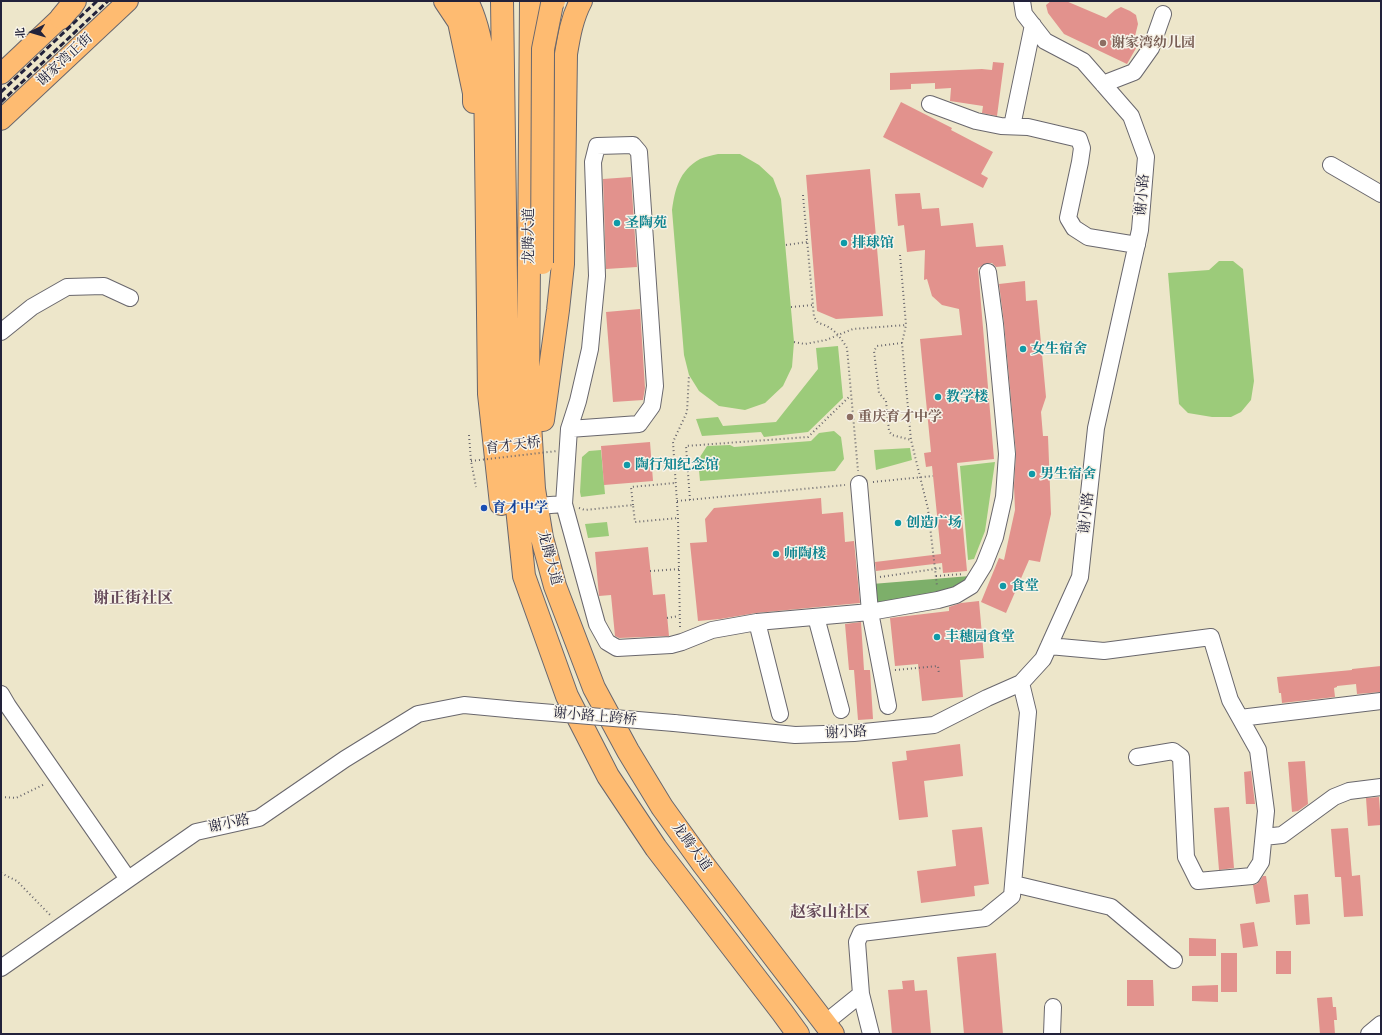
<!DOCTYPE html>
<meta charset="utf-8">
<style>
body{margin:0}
#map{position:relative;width:1382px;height:1035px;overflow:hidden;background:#ede6ca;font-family:"Gentium Book Plus","Noto Serif SC",serif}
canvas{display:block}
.frame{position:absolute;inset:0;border:2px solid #22223b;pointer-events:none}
.north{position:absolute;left:12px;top:12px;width:40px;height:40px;-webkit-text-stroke:3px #f7f3e8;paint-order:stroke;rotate:265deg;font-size:11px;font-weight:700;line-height:16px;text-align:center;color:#22223b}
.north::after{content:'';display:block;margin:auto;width:14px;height:18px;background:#22223b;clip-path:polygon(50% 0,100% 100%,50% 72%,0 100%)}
</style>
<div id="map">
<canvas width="1382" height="1035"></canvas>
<div class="frame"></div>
<div class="north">北</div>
</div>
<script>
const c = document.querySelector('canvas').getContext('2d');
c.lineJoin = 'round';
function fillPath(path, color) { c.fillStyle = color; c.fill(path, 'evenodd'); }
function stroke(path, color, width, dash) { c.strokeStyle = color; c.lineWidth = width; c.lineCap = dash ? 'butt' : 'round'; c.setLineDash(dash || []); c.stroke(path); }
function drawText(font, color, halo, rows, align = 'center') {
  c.font = font + ' "Gentium Book Plus","Noto Serif SC",serif'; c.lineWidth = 3; c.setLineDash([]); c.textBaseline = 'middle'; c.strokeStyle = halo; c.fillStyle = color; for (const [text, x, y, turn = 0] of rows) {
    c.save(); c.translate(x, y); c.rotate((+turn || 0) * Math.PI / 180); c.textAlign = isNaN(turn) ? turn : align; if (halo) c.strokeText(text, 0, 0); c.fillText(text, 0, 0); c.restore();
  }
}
fillPath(new Path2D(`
 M718,154H740L759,165L773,178L781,199L794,342L792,367L783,386L765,403L745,410L719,406L699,391L689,375L684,355L672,210C675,189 679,171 700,159C705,157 712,155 718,154Z
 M1219,261H1233L1243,269L1254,381L1251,400L1241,412L1231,417H1212L1188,413L1179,404L1168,273L1209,270Z
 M838,346L843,398L808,432L764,437L761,432L702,436L696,419L718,417L723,426L776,422L818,369L816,348Z
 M834,431L841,437L844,459L835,471L700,481L698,460L707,446L730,445L734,447L811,441L819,433Z
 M910,448L912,460L876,470L874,450Z
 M601,450L605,494L581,497L580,492L582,457L589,451Z
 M995,462L985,531L974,559L968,560L960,466Z
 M607,522L609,536L588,538L585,524Z`), '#9ccb7a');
fillPath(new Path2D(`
 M970,576L965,583L951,591L873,605L872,584Z`), '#7daf6a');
fillPath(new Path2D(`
 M1051,1H1066L1106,18L1115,10L1121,7L1130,11L1136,15L1138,24L1135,36L1139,43L1127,64L1064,34L1048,13L1046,5Z
 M993,62L1004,63L997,116L982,113L983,106L950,101L951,88L935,89V83L911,84V89L890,90V73L982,69L992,70Z
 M901,102L952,128L951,130L993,152L981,174L988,178L983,188L883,137Z
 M870,169L883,316L836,319L817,311L806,175Z
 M631,177L637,267L606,269L603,179Z
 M920,193L922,209L939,208L941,226L973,223L976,247L1003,245L1006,266L996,267L992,263H987L978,268L994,459L957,463L967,571L943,573L942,563L876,571L875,562L941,554L932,466L926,467L924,453L931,452L920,339L962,335L959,309L942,305L932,296L927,279L924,280L925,250L907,252L904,225L898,226L895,194Z
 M1025,281L1026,301L1037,300L1046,397L1041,412L1043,436H1048L1051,514L1040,562L1029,560L1006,613L981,602L999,558L1004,560L1015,510L1014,486L1016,453L1004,323L999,284Z
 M640,309L645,388L643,400L613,402L606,312Z
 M650,442L653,481L604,485L601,446Z
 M821,498L822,514L843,512L845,542L854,541L860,603L756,613L720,619L698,621L690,543L707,542L705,519L714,508Z
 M648,547L653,595L665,594L669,636L619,638L615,636L611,595L599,596L595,552Z
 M979,601L984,658L960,660L963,697L922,701L918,664L895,666L890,618L949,611V607L961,603Z
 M861,622L864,670H870L873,719L858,720L854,670H849L845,624Z
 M1381,666V692L1357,694L1356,684L1337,686V687L1334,688L1335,697L1282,703L1281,693H1279L1277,677L1352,670V669Z
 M960,744L963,776L924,781L928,817L899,820L892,762L907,760L906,751Z
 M1305,761L1308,804L1298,811L1292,812L1288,762Z
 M1251,771L1255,804H1246L1244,772Z
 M1379,797L1381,825L1368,826L1366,798Z
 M1229,807L1234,868L1219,870L1214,808Z
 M982,827L989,884L974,886L975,896L921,903L917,871L956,866L952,830Z
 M1348,828L1352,876L1360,875L1363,916L1344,917L1341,877H1335L1331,829Z
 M1263,876H1266L1270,902L1256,904L1253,885L1257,884Z
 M1308,894L1310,924L1296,925L1294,895Z
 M1254,922L1258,946L1243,948L1240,924Z
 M1189,938L1216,939V956H1189Z
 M1276,951H1291V974H1276Z
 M996,953L1003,1034H964L957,957Z
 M1221,953H1237V992H1221Z
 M914,980L915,991L927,990L931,1034H892L888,990L903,989L902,981Z
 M1127,980H1153L1154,1006H1127Z
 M1218,985V1002L1192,1001V986Z
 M1332,997L1333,1007H1336L1337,1020H1334L1335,1034H1320L1317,998Z`), '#e2928d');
const minor = new Path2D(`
 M1103,84L1134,72L1151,48L1163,14
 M930,104L976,121L1001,126L1028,127L1079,139L1082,148L1080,162L1068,218L1074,228L1088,237L1137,245
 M1012,126L1033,25
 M1331,165L1381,194
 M1,332L32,307L67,287L104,286L130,298
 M859,484L870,612L888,706
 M564,504L597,624L607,642L617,648L671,645L682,642L712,630L757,622L870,612L938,600L956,595L971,586L984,565L995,537L1004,497L1007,454L995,324L988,272
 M537,506L564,504L569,429L578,401L590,349L597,276L593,162L597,146L633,145L639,152L655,386L652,406L639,424L569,429
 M816,617L841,710
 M757,622L780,714
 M1049,646L1104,651L1211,637L1230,700L1258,750L1266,811L1261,862L1252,876L1198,881L1186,857L1181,757L1173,751L1137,757
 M1,694L8,706L128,879
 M1240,718L1381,701
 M674,723L795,735L854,733L934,725L987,698L1021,683L1043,659L1080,577L1096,428L1140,230L1146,157L1131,116L1083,61L1045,41L1024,14L1022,1
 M1264,837L1282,835L1334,797L1349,791L1381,787
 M1014,884L1111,907L1174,960
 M1,968L196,832L259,818L345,759L418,714L464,705L517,710
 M825,1023L861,994
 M871,1034L861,994L857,942L861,933L985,918L1012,896L1028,712L1021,683
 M1052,1034L1053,1007
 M1369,1034L1381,1024`);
const major = new Path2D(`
 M1,74L73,6
 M1,120L128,1`);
const highway = new Path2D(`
 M445,1L459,22L474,93V102
 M467,1C478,23 482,47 485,71L489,394L501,504
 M502,1L508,420L524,576L567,696L608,776L656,848L782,1012L798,1034
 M531,1L528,391L534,489L542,538L555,586L594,688L628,751L662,807L703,864L833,1034
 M61,18L75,1
 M543,420L558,310L563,264L566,54C569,36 572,18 581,1`);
stroke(minor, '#69676d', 18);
stroke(major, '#69676d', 22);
stroke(highway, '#69676d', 24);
stroke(new Path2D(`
 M803,195L814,317L818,323C832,326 840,336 847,348L858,471
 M786,245L807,242
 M900,255L906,325L902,343L911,440L928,509L937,586
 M791,307L813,305
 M794,342L805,344L826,340L853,329L906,325
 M902,343L877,346L874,351L879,393L886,401L889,431L892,435L911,440
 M469,435L471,461L476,487
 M873,482L933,476
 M690,500L686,446L808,437L850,396
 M677,501L845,485
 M633,505L631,487L675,483
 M579,508L585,510L633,505L635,522L678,518
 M650,571L680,569
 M936,576L963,574
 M880,577L942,568
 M667,618L679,616
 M680,627L678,518L673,442L687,412L689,375
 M895,670L938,666L939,674
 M1,797L16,798L45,784
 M1,873L17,881L52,917`), '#69676d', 2, [1, 3]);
stroke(minor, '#fff', 16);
stroke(major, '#febb71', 20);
stroke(highway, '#febb71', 22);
stroke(new Path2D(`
 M1,92L97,1
 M1,102L108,1`), '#22223b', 3, [6, 3]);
const minorBridge = new Path2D(`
 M517,710L674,723`);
const highwayBridge = new Path2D(`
 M542,263L543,49L552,4L554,1`);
stroke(minorBridge, '#69676d', 18, []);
stroke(highwayBridge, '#69676d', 24, []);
stroke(new Path2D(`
 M471,461L557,451`), '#69676d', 2, [1, 3]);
stroke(minorBridge, '#fff', 16);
stroke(highwayBridge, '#febb71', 22);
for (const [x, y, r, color] of [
 [1103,43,4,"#8d6e63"],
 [617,223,4,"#0f9aa8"],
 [844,243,4,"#0f9aa8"],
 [1023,349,4,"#0f9aa8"],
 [938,397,4,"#0f9aa8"],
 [850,417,4,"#8d6e63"],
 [627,465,4,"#0f9aa8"],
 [1032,474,4,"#0f9aa8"],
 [484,508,4,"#1a4fb4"],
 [898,523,4,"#0f9aa8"],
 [776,554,4,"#0f9aa8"],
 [1003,586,4,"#0f9aa8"],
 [937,637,4,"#0f9aa8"]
]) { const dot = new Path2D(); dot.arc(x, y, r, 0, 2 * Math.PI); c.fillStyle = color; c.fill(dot); stroke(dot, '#f7f3e8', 1.5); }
drawText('bold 14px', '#785e54', '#f7f3e8', [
 ["谢家湾幼儿园",1111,43],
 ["重庆育才中学",858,417]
], 'left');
drawText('14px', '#22223b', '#f7f3e8', [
 ["谢家湾正街",65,60,-43],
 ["谢小路",1143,195,-85],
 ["龙腾大道",529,236,-90],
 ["育才天桥",513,446,-7],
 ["谢小路",1087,513,-84],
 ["龙腾大道",549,558,75],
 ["谢小路上跨桥",595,717,5],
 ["谢小路",846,733,-3],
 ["谢小路",229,824,-12],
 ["龙腾大道",691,847,54]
]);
drawText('bold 14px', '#0d838f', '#f7f3e8', [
 ["圣陶苑",625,223],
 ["排球馆",852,243],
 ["女生宿舍",1031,349],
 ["教学楼",946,397],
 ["陶行知纪念馆",635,465],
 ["男生宿舍",1040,474],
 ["创造广场",906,523],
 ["师陶楼",784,554],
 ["食堂",1011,586],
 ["丰穗园食堂",945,637]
], 'left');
drawText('bold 14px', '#164399', '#f7f3e8', [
 ["育才中学",492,508]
], 'left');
drawText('bold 16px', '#654958', '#f7f3e8', [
 ["谢正街社区",133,599],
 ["赵家山社区",830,913]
]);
</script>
